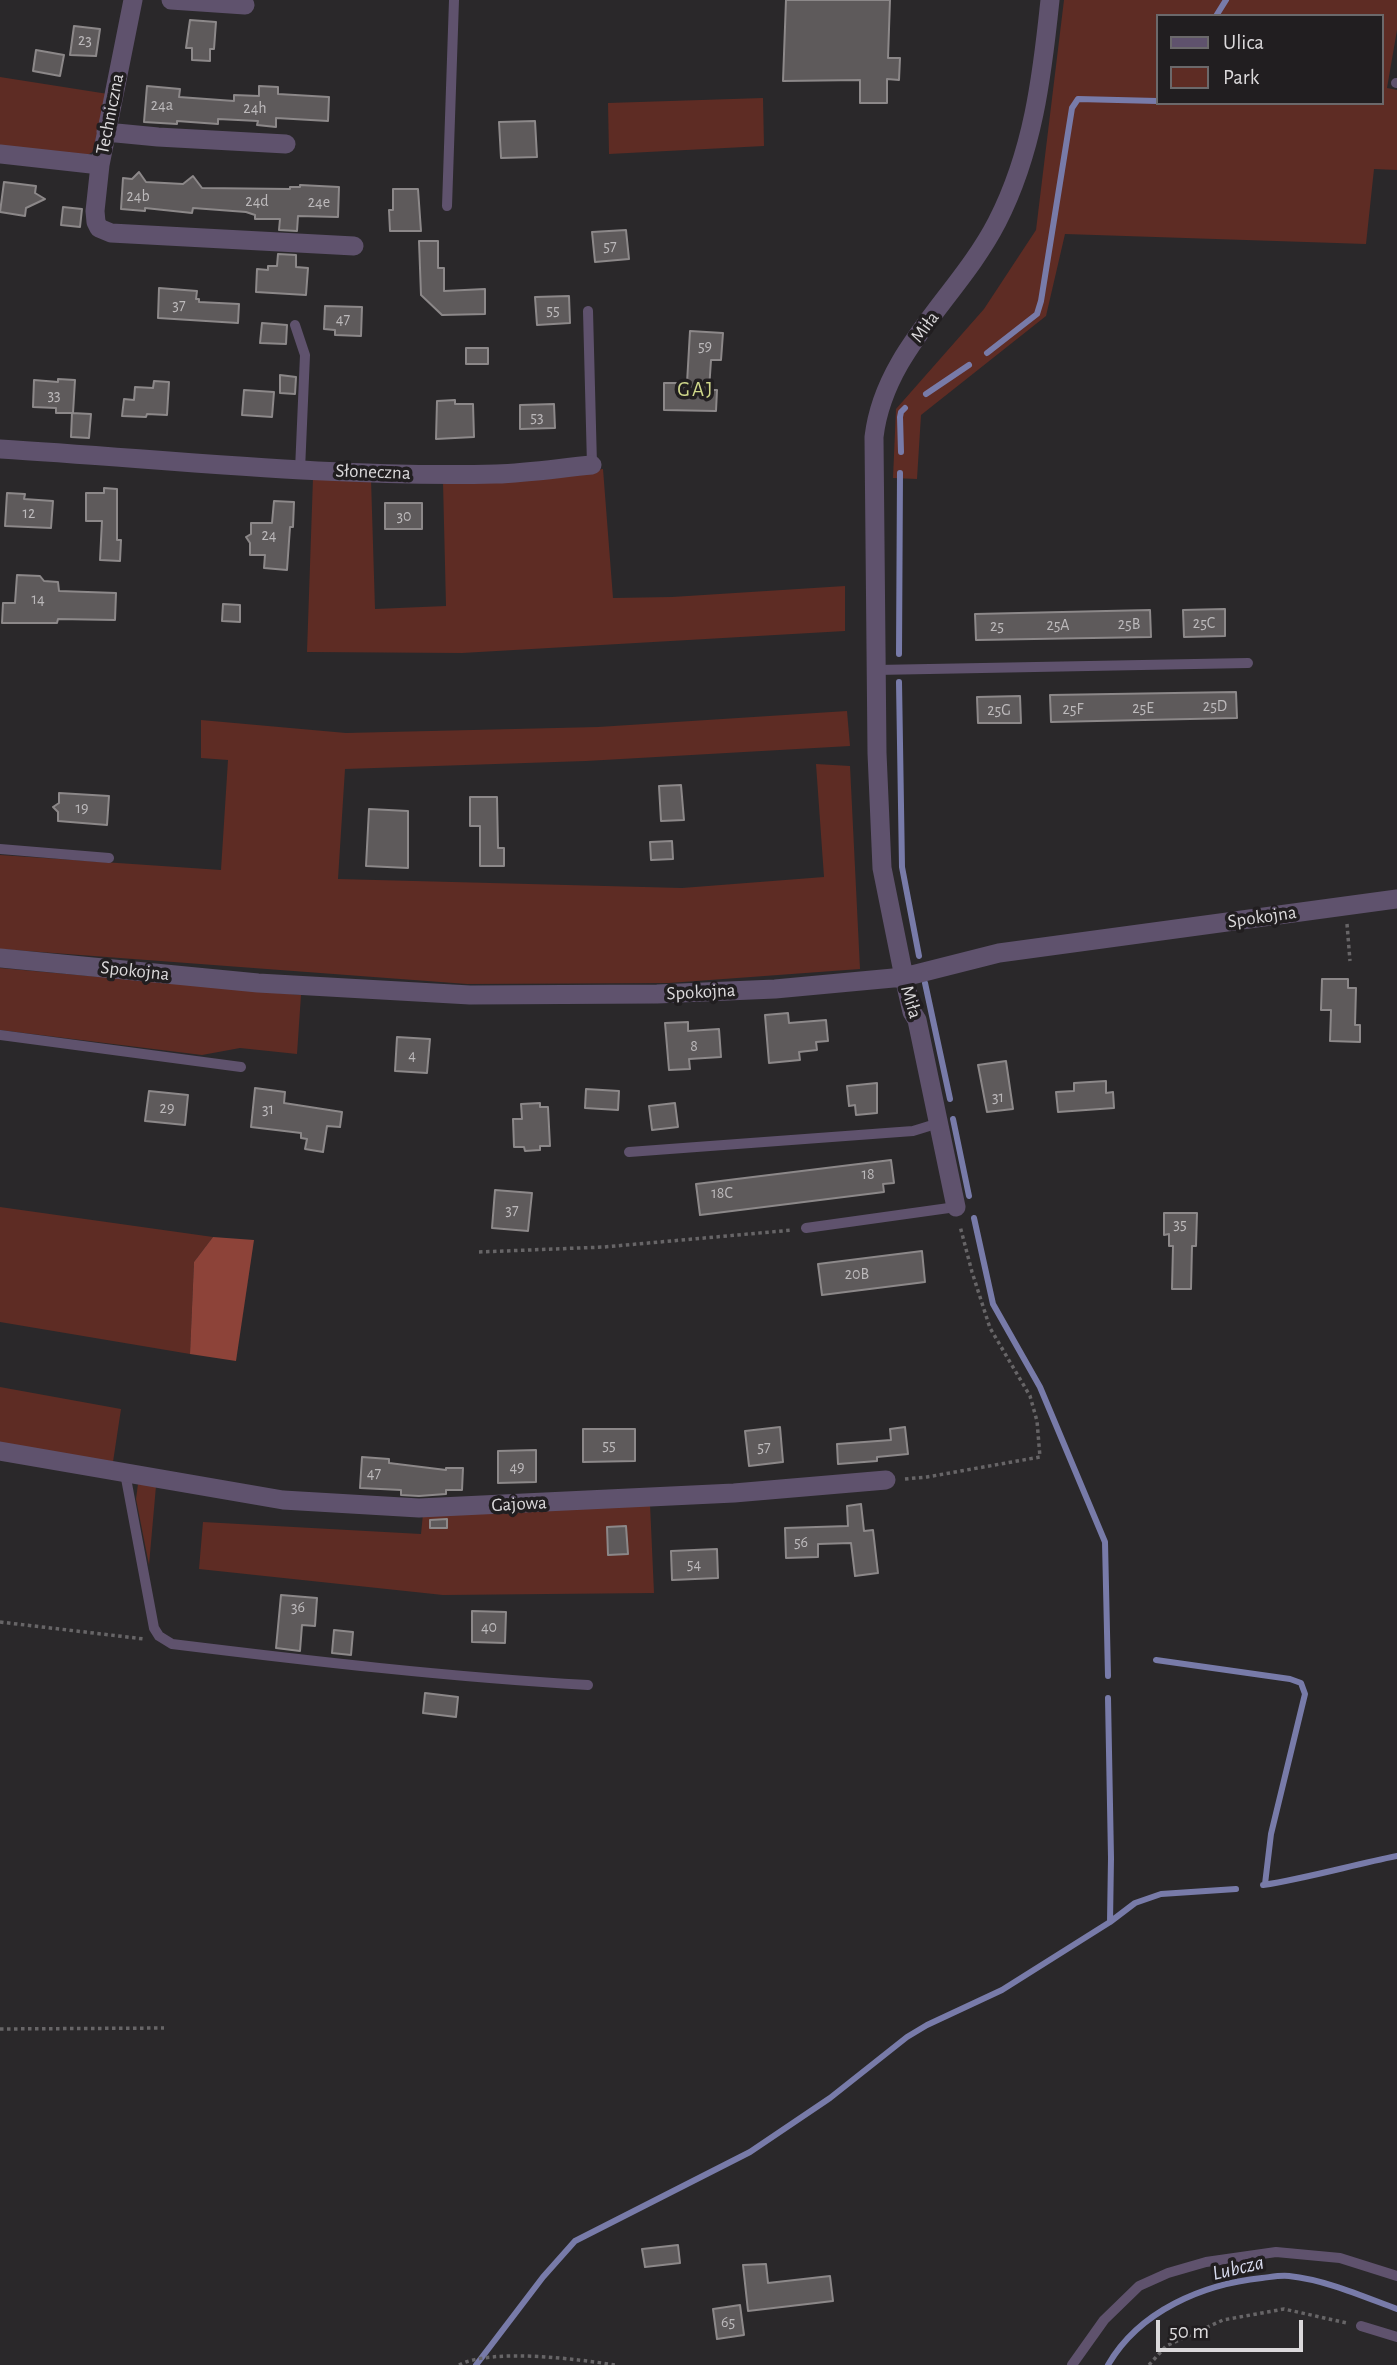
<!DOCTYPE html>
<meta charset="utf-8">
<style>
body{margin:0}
#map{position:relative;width:1397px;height:2365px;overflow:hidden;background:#2a282a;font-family:"Alegreya Sans",sans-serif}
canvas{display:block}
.legend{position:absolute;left:1156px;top:14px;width:228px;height:91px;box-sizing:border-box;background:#211e20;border:2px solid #6b696b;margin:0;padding:9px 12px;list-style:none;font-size:21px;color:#dbd9db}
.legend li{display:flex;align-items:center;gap:14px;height:35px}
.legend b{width:35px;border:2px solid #6b696b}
.scale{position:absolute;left:1156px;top:2320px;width:147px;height:32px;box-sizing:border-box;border:4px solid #dbd9db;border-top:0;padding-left:9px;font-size:21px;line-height:24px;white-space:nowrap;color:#dbd9db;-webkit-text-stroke:5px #211e20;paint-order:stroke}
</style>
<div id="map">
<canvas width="1397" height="2365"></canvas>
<ul class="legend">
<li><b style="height:9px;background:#5f526d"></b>Ulica</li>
<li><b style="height:19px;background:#5e2c24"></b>Park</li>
</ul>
<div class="scale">50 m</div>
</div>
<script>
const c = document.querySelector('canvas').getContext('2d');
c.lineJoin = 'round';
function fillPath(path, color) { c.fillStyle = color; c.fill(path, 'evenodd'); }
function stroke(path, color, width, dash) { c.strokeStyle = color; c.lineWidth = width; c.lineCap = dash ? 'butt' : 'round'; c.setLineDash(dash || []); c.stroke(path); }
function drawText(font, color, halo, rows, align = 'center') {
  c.font = font + ' "Alegreya Sans",sans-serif'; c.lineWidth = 7; c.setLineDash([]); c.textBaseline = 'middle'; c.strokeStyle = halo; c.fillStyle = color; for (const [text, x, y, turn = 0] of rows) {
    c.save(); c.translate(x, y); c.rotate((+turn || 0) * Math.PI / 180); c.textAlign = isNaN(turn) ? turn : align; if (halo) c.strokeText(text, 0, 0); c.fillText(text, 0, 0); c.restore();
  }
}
fillPath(new Path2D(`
 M1064,0H1397V30L1387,88L1397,90V170L1374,169L1366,244L1065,234L1046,316L921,415L917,479L893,478L896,409L984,309L1036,230ZM1157,16H1381V103H1157Z
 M0,77L108,94L99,148L81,159L0,149Z
 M763,98L764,146L609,154L608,103Z
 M603,469L613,598L672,597L845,586V631L462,653L307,652L313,478L371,479L375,609L446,606L443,482L496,483Z
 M847,711L850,746L586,761L345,769L338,879L682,888L824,877L816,764L850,766L860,969L669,983L467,984L0,949V855L221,870L228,760L201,758V720L346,733L598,727Z
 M0,968L301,995L297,1054L240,1048L202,1055L0,1030Z
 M0,1207L213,1237L194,1262L190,1354L0,1322Z
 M0,1387L121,1409L113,1462L0,1443Z
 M138,1484L156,1486L149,1565L136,1499Z
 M650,1504L654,1593L443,1595L199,1569L203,1522L421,1534L423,1514Z`), '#5e2c24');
fillPath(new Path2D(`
 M213,1237L254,1240L236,1361L190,1354L194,1262Z`), '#8d4339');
stroke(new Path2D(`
 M1216,16L1226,0
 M987,353L1037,314L1041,301L1072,108L1078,99L1157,101
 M926,394L969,365
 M901,452L900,417L901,412L905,408
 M899,654L900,473
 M899,682L902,867L919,956
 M925,983L950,1099
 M953,1119L969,1196
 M974,1218L993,1304L1040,1387L1105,1542L1108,1676
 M1156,1660L1290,1679L1301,1683L1305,1694L1271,1834L1265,1884
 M1263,1885C1308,1878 1352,1865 1397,1856
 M1110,1922L1135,1903L1161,1894L1236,1889
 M476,2365L543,2277L575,2241L750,2152L830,2098L907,2037L927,2025L1002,1990L1110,1922L1111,1858L1108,1698
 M1108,2365C1139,2311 1203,2284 1262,2278C1271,2277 1280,2275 1289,2276C1326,2280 1362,2296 1397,2309`), '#787ba9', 6);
const building = new Path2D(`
 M786,0H890L888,58H900L899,80L887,79V103H860V80L783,81Z
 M190,20L216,22L214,49H210V61L192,60V48H186Z
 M74,26L100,29L96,56L70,55Z
 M36,50L64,55L60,76L33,71Z
 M147,86L180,89L179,97L234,101V95L259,96V86L278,87V94L329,97L328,121L276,118V127L257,125L258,121L218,119V124L177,121V124L144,122Z
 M535,121L537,157L501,158L499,122Z
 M139,172L146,182L183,184L193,176L202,188L290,189V187H300V185L339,187L338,217L298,216L297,231L279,230L280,219H255V215L246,212L193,208L192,213L145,208V211L121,209L123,178L132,179Z
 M4,182L36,186L35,193L45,199L26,208L25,216L0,212Z
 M393,189H418L421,231H390L389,210H393Z
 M63,207L82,209L80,227L61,225Z
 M626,230L629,259L595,262L592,232Z
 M419,241H438V268H444V291L485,289V314L442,315L421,295Z
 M278,254L296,255V267L308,268L306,295L256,292L257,269L268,270V266H277Z
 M159,288L197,291L196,299H199V302L239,304L238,323L158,318Z
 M569,296L570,323L537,325L535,297Z
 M325,306L362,307L361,336L335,335V330L324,329Z
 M262,323L287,325L286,344L260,343Z
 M690,331L723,333L721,360H711L709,390H717L716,411L664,410V383H687Z
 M466,348H488V364H466Z
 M280,375L296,377L295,394L280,393Z
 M58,379L75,380L73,413H56V408L33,407L34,380L58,382Z
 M154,381L169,382L167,415L147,414L146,417L122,416L124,399L134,400L135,387L153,388Z
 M244,390L274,392L272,417L242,415Z
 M455,400V404H473L474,437L436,439L437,401Z
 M554,404L555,428L520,429V405Z
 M72,413L91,414L89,438L71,437Z
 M104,488L117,489V540H121L120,561L100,560L102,521H86V493H104Z
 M7,493L25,494L24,499L53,501L51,528L5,526Z
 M274,501L294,502L293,527H290L287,570L264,568L265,555H250V543L246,537L251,534V523H272Z
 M385,503H422V529H385Z
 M17,575L40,576L44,581L58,582L59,591L116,593L115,620L58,619L57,623H2L3,603H15Z
 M223,604L240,605V622L222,621Z
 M1225,609V636L1184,637L1183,610Z
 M1150,610L1151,637L976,640L975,614Z
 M1236,692L1237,718L1051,722L1050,695Z
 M1020,696L1021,723H978L977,697Z
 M681,785L684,820L661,821L659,786Z
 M59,793L109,796L107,825L58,821V812L53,807L59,803Z
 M470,797H497L498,848H504V866H480V826H470Z
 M369,809L408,811V868L366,866Z
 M672,841L673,859L651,860L650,842Z
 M1322,979H1348V988H1356L1355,1025H1360V1042L1330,1041L1331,1010H1321Z
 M788,1013L789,1023L826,1020L828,1041L816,1042L817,1050L799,1052L800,1060L769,1063L765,1015Z
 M688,1022V1031L719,1029L721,1057L689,1059L690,1069L669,1070L665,1023Z
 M397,1037L430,1039L427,1073L395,1071Z
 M1006,1061L1013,1109L987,1112L978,1065Z
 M1106,1081V1093L1113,1092L1114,1108L1058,1112L1056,1092L1074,1091V1083Z
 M877,1083V1113L856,1115L855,1105L849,1106L847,1086Z
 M255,1088L285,1092L284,1103L342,1112L340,1127L327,1126L323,1152L305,1149L307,1139L301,1138V1133L251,1127Z
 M586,1089L619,1091L618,1110L585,1108Z
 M149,1091L188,1095L185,1125L145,1121Z
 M540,1103V1107H548L550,1146H540V1150L525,1151L524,1147H514L513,1119H522L521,1104Z
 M675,1103L678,1127L652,1130L649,1106Z
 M891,1160L894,1183L883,1184L884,1192L700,1215L696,1184Z
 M495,1190L532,1193L528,1231L492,1228Z
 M1164,1213H1197L1196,1246H1192L1191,1289H1172L1173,1246H1169V1234L1164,1235Z
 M922,1251L925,1282L822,1295L818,1264Z
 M780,1427L783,1462L749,1466L745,1431Z
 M905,1427L908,1454L877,1457V1461L838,1464L837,1444L891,1440L890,1429Z
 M583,1429H635V1461L583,1462Z
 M536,1450V1482L498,1483V1451Z
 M362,1457L389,1459V1463L446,1470V1468H463L462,1490H446V1494L419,1496L401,1495V1490L360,1488Z
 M861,1504L864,1531L873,1530L878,1573L855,1576L851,1543L818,1544V1557L786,1558L785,1528L848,1526L847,1506Z
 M447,1519V1528H430V1520Z
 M626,1526L628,1554L608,1555L607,1527Z
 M717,1549L718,1578L672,1580L671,1551Z
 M281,1595L317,1598L315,1626L302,1625L300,1651L276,1648Z
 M472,1611L506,1612L505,1643L472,1642Z
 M334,1630L353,1632L351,1655L332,1653Z
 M425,1693L458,1697L456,1717L423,1713Z
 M678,2245L680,2263L645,2267L642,2249Z
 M766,2264L768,2283L830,2276L833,2301L748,2311L743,2265Z
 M740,2305L744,2335L717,2339L713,2309Z`);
fillPath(building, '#5e5a5b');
stroke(building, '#8c8889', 2);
stroke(new Path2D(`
 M1347,924L1350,961
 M479,1252L604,1247L793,1230
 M905,1479L927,1477L1040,1457L1037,1421L1030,1396L990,1328L972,1272L960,1226
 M0,1622L144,1639
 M0,2029L164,2028
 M459,2365C491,2348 578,2359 615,2365
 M1149,2365L1166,2346L1223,2320L1284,2309L1347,2323`), '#676567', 3.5, [3.5, 3.5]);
stroke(new Path2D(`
 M1396,83H1397
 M447,206L454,0
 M588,311L592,465
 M295,325L305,355L300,470
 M876,670L1248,663
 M0,849L109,858
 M0,1035L241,1067
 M629,1152L913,1131L939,1123
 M806,1228L956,1207
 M125,1473L154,1628L159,1636L172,1644C310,1661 448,1677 588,1685
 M1361,2326L1397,2337
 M1072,2365L1104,2320L1139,2286L1168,2273L1206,2262L1276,2252L1340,2258L1397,2276`), '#5f526d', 10);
stroke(new Path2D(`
 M133,0L100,165L95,211L96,222L99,228L111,233L354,246
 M171,0L245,5
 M106,132L158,137L286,144
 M0,154L100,165
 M0,449C165,459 331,478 496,474C528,473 560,468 592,465
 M0,958L258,983L470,995L657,994L775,989L904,977L999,953L1397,899
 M956,1207L917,1020L912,1012L904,977L882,868L877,753L874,437C884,351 959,296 997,222C1033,152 1042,77 1050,0
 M0,1451L283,1500L419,1508L734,1493L886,1480`), '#5f526d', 19);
drawText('16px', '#bcb9bb', null, [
 ["23",85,40],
 ["24a",162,105],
 ["24h",255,108],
 ["24b",138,196],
 ["24d",257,201],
 ["24e",319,202],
 ["57",610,246],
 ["37",179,305],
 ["55",553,310],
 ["47",343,319],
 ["59",705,346],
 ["33",54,395],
 ["53",537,417],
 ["12",29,513],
 ["30",404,516],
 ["24",269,535],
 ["14",38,599],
 ["25C",1204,623],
 ["25B",1129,624],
 ["25A",1058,625],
 ["25",997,626],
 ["25D",1215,706],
 ["25E",1143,708],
 ["25F",1073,709],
 ["25G",999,710],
 ["19",82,808],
 ["8",694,1046],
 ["4",412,1055],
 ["31",998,1097],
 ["29",167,1108],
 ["31",268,1109],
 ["18",868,1174],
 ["18C",722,1193],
 ["37",512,1210],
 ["35",1180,1224],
 ["20B",857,1274],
 ["55",609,1445],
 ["57",764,1447],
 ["49",517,1467],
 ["47",374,1473],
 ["56",801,1542],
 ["54",694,1564],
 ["36",298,1607],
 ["40",489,1627],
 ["65",728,2322]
]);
drawText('19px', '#dbd9db', '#211e20', [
 ["Techniczna",110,114,-79],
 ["Miła",925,327,-53],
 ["Słoneczna",373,472,2],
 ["Spokojna",1262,917,-8],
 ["Spokojna",135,971,6],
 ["Spokojna",701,992,-3],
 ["Miła",911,1002,73],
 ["Gajowa",519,1504,-3]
]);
c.letterSpacing = '2px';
drawText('21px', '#cfd78a', '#211e20', [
 ["GAJ",696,390]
]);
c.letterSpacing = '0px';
drawText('italic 21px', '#d8dbee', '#211e20', [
 ["Lubcza",1238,2268,-13]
]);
</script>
